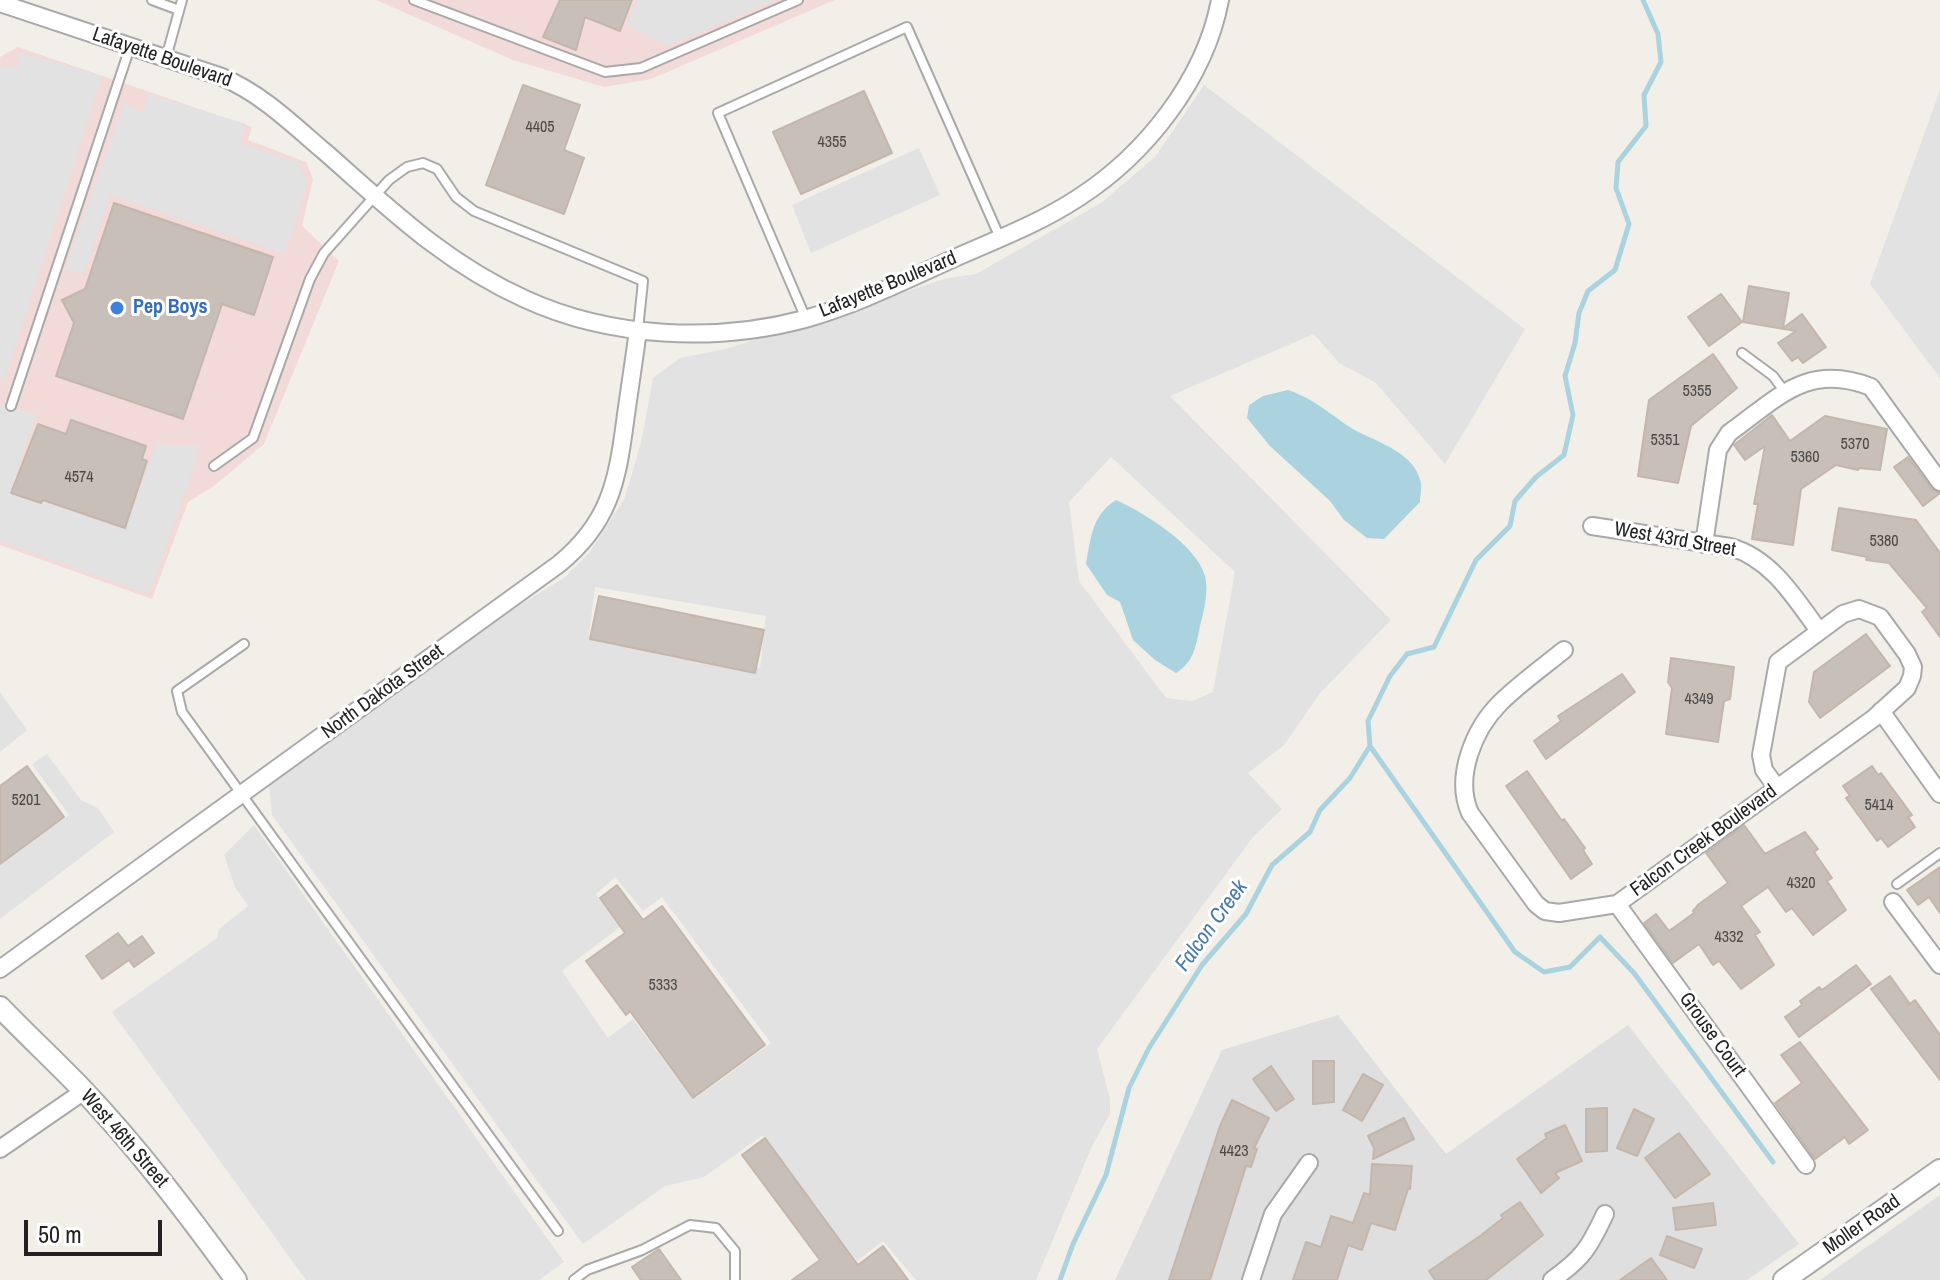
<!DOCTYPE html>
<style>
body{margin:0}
#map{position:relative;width:1940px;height:1280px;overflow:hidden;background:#f2efe9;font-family:"Archivo Narrow",sans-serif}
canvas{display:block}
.scale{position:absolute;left:24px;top:1220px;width:138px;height:36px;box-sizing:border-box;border:4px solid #222;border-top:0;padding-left:10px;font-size:24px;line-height:28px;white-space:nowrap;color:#222;-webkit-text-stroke:6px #fff;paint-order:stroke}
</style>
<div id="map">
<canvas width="1940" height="1280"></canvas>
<div class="scale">50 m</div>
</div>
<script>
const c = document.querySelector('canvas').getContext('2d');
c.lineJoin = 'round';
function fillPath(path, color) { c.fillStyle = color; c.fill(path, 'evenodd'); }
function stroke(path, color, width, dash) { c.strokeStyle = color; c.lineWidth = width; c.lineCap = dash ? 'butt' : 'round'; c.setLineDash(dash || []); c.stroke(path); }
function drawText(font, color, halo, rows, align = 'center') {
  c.font = font + ' "Archivo Narrow",sans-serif'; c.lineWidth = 6; c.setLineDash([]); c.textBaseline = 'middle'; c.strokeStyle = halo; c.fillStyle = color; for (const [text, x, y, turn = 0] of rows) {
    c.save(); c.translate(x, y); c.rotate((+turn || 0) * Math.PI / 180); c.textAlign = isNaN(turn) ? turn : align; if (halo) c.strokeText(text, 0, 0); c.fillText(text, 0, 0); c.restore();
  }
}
fillPath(new Path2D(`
 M1338,1015L1446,1154L1628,1025L1799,1244L1747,1280H1115L1222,1050Z
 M1940,1195V1280H1820Z`), '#e0dfdf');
fillPath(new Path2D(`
 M376,0H835L651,79L604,87L513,60Z
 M18,47L252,127L248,140L306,162L313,179L302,226L339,261L264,444L214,486L188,502L152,599L0,545V57Z`), '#f2dad9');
fillPath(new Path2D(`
 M637,0H775L667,46L627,25Z
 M21,53L102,76L4,381L0,380V68L17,67Z
 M1204,85L1525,329L1445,464L1376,383L1339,363L1314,334L1170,396L1391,620L1321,692L1284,745L1248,773L1282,809L1253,837L1097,1049L1110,1099V1114L1092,1146L1036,1280H916L883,1241L857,1261L763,1135L704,1177L665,1186L583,1244L272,815L269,785L361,715L516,607L564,578L588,554L624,500L641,443L653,378L680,358L726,349L948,278L976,274L1101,203L1155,157ZM1111,457L1235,572L1213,692L1192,701L1166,698L1079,581L1069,502ZM595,587L766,616L760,668L589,636ZM615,877L643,911L662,897L771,1043L693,1100L633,1019L608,1038L562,971L620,927L596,894Z
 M1940,90V378L1870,284Z
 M149,94L246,124L240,143L297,162L307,182L285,254L110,194L84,274L65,270L124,103L143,112Z
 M919,148L940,195L811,253L792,205Z
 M0,405L36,414L10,490L125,530L157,442L174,446H201L149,594L0,541Z
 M0,692L27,730L0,752Z
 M47,754L81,800L98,808L114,832L0,919V864L69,815L32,764Z
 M254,825L564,1262L539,1280H306L112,1012L217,938L219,929L248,906L235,887L224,855Z`), '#e2e2e2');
fillPath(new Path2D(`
 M1288,390C1315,399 1329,414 1353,429C1376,442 1415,452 1421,483C1422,488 1420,496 1420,502L1384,539L1367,538L1344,520L1330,501L1270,446L1247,418L1249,405L1263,396Z
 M1116,500C1143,512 1197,545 1205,576C1209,591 1204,611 1200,626C1196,646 1194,662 1176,673L1155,660L1133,640L1120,602L1107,595L1086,564C1091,537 1092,515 1116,500Z`), '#aad3df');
stroke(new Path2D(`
 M1370,746L1515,952L1544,972L1570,967L1600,937L1634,973L1773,1162
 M1060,1280L1073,1244L1106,1175L1129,1088L1149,1048L1202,965L1246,914L1272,865L1310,832L1320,810L1350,778L1370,746L1368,721L1390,676L1407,654L1434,647L1476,560L1510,526L1515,501L1536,477L1564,455L1573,415L1565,376L1575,343L1579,313L1588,291L1615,270L1629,224L1616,188L1618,162L1646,126L1644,95L1661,62L1658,34L1643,0`), '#aad3df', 5);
const building = new Path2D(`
 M560,0H632L620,31L585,17L576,50L543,37Z
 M523,85L580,105L564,150L584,158L564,214L486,185Z
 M864,91L892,153L801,194L773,132Z
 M114,203L273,257L254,315L222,304L183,419L56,376L74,323L62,300L85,289Z
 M1749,286L1789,293L1783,328L1802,314L1826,347L1803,363L1798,357L1792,361L1778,343L1796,331L1743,322Z
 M1721,294L1742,322L1709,346L1688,317Z
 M1713,354L1737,388L1691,426L1678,483L1638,476L1649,400Z
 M1772,415L1790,441L1825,416L1887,429L1880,470L1859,468L1858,470L1836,465L1801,489L1793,545L1752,539L1758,504H1754L1765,446L1745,460L1734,445Z
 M71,420L146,446L142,459L147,461L125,528L43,500L41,503L11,493L38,424L66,434Z
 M1908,457L1931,488L1940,493L1923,506L1894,467Z
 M1839,508L1916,520L1940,553V637L1922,612L1927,608L1889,563L1866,560L1867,557L1832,550Z
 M599,596L764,630L755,673L590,639Z
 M1866,634L1890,666L1820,718L1809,702L1814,672Z
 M1671,658L1734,667L1730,699L1724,701L1718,742L1666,734L1672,688L1668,682Z
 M1622,674L1635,692L1546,759L1534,741L1561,721L1558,716Z
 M27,766L64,817L0,864V786Z
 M1872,766L1878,775L1881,773L1912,815L1908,817L1915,827L1888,847L1881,838L1877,841L1846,798L1850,796L1843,786Z
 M1527,771L1562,821L1564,819L1585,848L1583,850L1592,864L1571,879L1506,786Z
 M1744,825L1765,854L1805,832L1818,849L1814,852L1832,878L1827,881L1846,910L1813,935L1792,908L1786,912L1768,887L1741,906L1760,932L1755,935L1774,965L1741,989L1719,961L1713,965L1699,944L1673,963L1644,923L1656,914L1669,931L1694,913L1693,911L1699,904L1728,883L1706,853Z
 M1940,867V913L1929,897L1918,905L1907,890Z
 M617,885L643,920L662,906L765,1045L693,1098L630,1011L626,1015L586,961L625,933L600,898Z
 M118,933L128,946L142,936L154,953L134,967L129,960L102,979L86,956Z
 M1856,965L1871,984L1799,1037L1785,1017L1802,1005L1800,1001L1819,987L1822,990Z
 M1890,976L1910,1004L1915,1000L1940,1035V1080L1871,989Z
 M1800,1042L1868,1130L1849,1144L1845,1137L1815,1159L1775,1103L1802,1083L1781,1055Z
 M1313,1061H1334V1102L1313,1104Z
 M1271,1066L1294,1099L1276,1111L1253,1079Z
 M1363,1074L1383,1085L1362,1121L1343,1110Z
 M1232,1100L1269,1118L1254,1148L1257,1149L1251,1167L1246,1166L1210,1280H1169L1220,1126Z
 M1607,1108V1151L1586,1152V1109Z
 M1634,1109L1654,1119L1637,1156L1617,1148Z
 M1404,1118L1414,1139L1373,1159L1374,1148L1368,1136Z
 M1565,1125L1582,1161L1555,1173L1559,1178L1541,1193L1517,1159L1547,1138L1545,1134Z
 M1679,1133L1710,1174L1675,1198L1645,1158Z
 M765,1138L858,1265L883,1246L908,1280H792L820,1260L742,1155Z
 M1372,1164L1412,1166L1410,1189H1408L1395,1230L1371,1223L1362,1250L1348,1245L1337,1280H1293L1306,1242L1321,1247L1331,1216L1353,1223L1364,1193L1370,1195Z
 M1520,1202L1543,1235L1486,1280H1435L1429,1271L1480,1236L1503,1218L1501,1215Z
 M1713,1203L1716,1225L1676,1230L1673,1208Z
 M1667,1236L1702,1249L1694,1268L1660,1255Z
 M659,1249L681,1280H641L632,1267Z
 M1651,1258L1667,1280H1620Z`);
fillPath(building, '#c7bfb8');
stroke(building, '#c4b6ab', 2);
const service = new Path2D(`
 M152,0L179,10
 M414,0L605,72L641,68L798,0
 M166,58L182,0
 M806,319L718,113L907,27L1000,238
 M1742,353L1773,376L1785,392
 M11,406L130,47
 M214,466L253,438L310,279L324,253L389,180L407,167L423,163L437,169L456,197L474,211L643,281L638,330
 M244,644L177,691L182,712L558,1231
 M1897,884L1940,853
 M574,1280L587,1270L642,1250L690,1225L716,1228L735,1251V1280`);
const minor = new Path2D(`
 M0,3L222,77C262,94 292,124 325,152C390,209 445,263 525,299C610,338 715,343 805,319C858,304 908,279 957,257C998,239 1040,223 1078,198C1145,155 1205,80 1220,0
 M1592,526L1730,547C1771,558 1795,598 1819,631
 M1704,544L1718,450L1729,433C1778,398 1807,362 1871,387L1940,482
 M1564,650C1543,667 1519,684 1500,703C1474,729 1454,777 1470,813L1536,904L1545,911L1559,913L1617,904L1874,718L1907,688L1912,676L1913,667L1907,654L1880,617L1859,609L1843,614L1778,662L1761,755L1764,770L1777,788
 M1881,711L1940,794
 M1893,902L1940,965
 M1617,904L1806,1165
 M0,969L559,564C609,523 617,483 625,422C629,392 634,361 638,330
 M0,1149L84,1091
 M1251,1280L1273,1214L1309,1163
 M1552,1280C1583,1258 1589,1248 1605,1214`);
const tertiary = new Path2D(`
 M0,1007C27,1035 55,1061 82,1089C138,1148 188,1214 236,1280
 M1784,1280L1940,1170`);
stroke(service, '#a9a9a9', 12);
stroke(minor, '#a9a9a9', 20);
stroke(tertiary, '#a9a9a9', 24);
stroke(service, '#fff', 8);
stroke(minor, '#fff', 16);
stroke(tertiary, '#fff', 20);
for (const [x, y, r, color] of [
 [117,308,8,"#3f7fe0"]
]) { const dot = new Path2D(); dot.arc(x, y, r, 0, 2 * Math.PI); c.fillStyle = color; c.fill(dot); stroke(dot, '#fff', 3); }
drawText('16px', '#4b4948', null, [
 ["4405",540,128],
 ["4355",832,143],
 ["5355",1697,392],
 ["5351",1665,441],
 ["5370",1855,445],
 ["5360",1805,458],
 ["4574",79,478],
 ["5380",1884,542],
 ["4349",1699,700],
 ["5201",26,801],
 ["5414",1879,806],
 ["4320",1801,884],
 ["4332",1729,938],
 ["5333",663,986],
 ["4423",1234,1152]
]);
drawText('20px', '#222', '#fff', [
 ["Lafayette Boulevard",162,58,19],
 ["Lafayette Boulevard",888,285,-22],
 ["West 43rd Street",1675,540,10],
 ["North Dakota Street",383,692,-36],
 ["Falcon Creek Boulevard",1704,841,-36],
 ["Grouse Court",1712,1035,54],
 ["West 46th Street",124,1139,49],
 ["Moller Road",1862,1225,-35]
]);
drawText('bold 20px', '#366cbe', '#fff', [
 ["Pep Boys",133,308]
], 'left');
drawText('italic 22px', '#4a7aab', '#fff', [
 ["Falcon Creek",1212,926,-54]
]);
</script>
